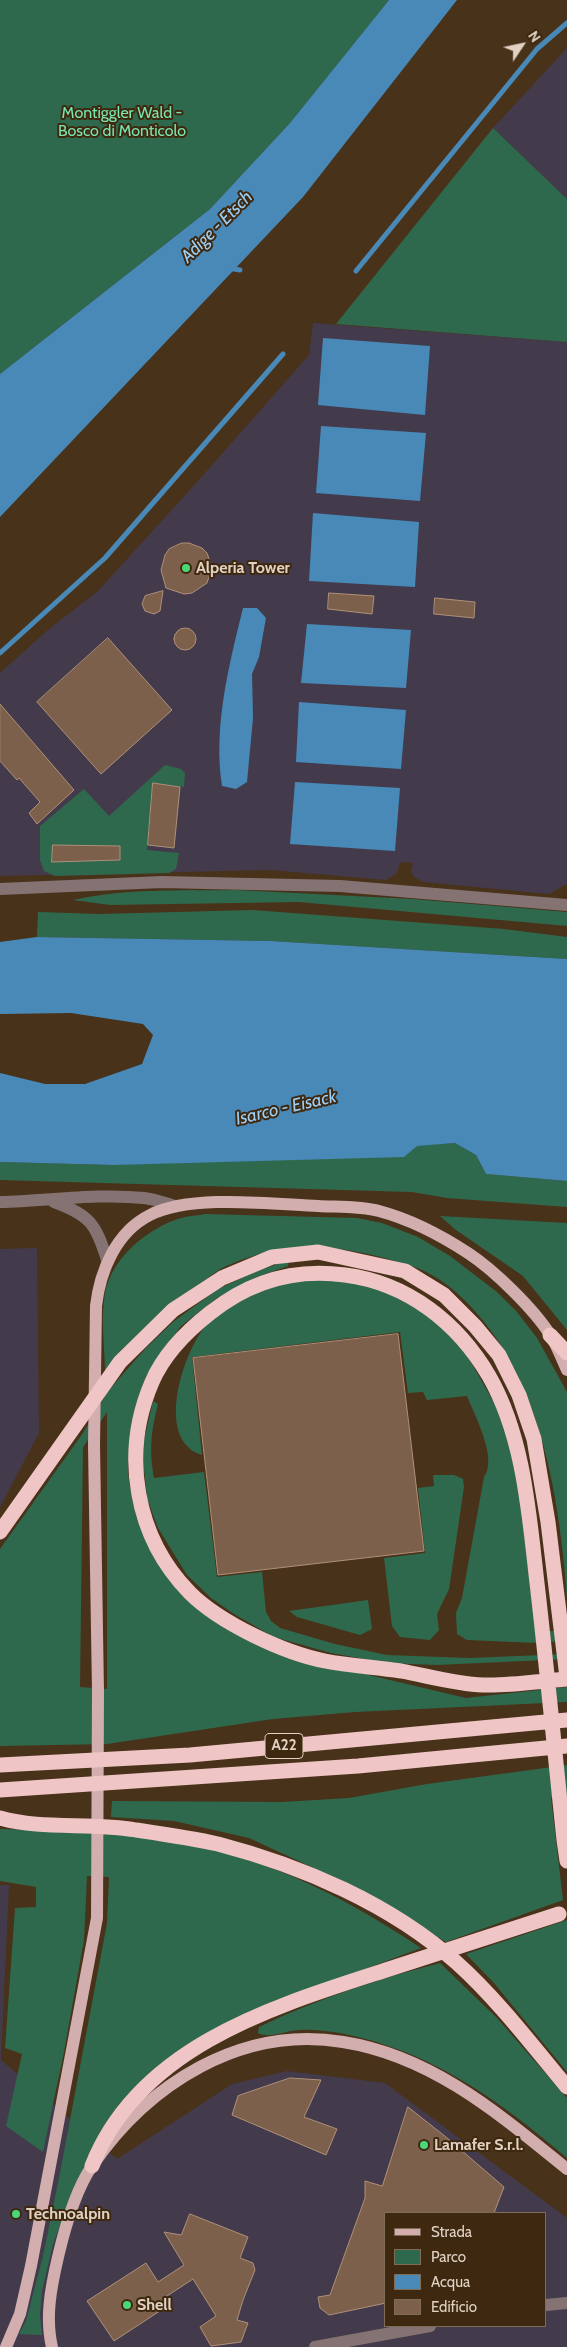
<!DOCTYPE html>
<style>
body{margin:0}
#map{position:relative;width:567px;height:2347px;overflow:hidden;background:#49321a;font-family:Cabin,sans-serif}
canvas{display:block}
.legend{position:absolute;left:384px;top:2212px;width:162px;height:115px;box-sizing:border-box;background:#3e280f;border:1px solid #7f6c57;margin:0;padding:6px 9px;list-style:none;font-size:15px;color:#e0d1c3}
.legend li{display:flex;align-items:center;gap:10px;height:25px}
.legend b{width:25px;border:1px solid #7f6c57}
.north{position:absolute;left:497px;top:20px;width:50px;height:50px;-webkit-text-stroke:4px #3e280f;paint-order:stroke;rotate:56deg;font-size:14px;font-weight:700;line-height:20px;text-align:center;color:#e0d1c3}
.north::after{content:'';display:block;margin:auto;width:18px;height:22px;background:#e0d1c3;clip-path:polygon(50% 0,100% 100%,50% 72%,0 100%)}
</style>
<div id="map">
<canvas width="567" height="2347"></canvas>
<ul class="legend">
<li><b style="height:6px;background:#d2aeae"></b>Strada</li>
<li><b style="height:14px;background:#2f694d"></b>Parco</li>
<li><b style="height:14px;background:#4889b8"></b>Acqua</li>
<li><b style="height:14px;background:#7d604b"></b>Edificio</li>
</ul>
<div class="north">N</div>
</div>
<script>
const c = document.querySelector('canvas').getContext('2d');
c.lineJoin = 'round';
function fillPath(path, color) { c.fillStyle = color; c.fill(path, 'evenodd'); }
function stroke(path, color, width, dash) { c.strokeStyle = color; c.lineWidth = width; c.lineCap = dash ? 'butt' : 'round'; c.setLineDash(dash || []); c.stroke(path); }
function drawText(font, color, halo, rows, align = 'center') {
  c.font = font + ' Cabin,sans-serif'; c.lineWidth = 4; c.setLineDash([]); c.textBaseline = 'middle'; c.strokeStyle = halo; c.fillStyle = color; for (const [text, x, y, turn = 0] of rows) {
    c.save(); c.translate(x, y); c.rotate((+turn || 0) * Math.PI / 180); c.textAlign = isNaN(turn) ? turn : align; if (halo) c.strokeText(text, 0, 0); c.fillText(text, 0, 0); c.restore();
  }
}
fillPath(new Path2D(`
 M567,48V199L493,128Z
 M313,323L567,342V884L549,894L423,882L414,877L411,871L413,863L401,862L396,874L386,880L270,870L0,876V673L49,629L98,591L198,481L309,355Z
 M37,1248L39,1433L0,1507V1249Z
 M0,1885H9L1,2060L117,2159L232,2084L287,2071L385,2083L567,2218V2347H0ZM386,2213H546V2326H386Z`), '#433b4c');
fillPath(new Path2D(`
 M0,0H389L290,123L210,209L0,374Z
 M493,128L567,199V342L336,324Z
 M165,765L181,769L185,773L184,787L153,783L147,850L179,853L176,869L169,873L55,876L44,871L40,860V826L84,789L109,816Z
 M236,890L413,899L567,912V926L299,902L110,905L73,900C126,888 182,891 236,890Z
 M253,910L504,929L567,937V959L271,941L37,937L38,912L99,914Z
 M455,1143L476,1155L486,1174L567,1181V1207L447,1198L412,1192L0,1180V1162L114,1165Z
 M205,1214L357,1218L382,1223L418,1237L450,1256L497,1292L517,1312L537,1338L567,1392V1599C561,1518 549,1431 509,1359C493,1329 461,1290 430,1274C414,1265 394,1261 377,1256C323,1244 281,1242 229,1265C220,1268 212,1275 204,1281C164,1306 135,1338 105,1373C105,1349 101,1323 104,1300C108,1262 141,1233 175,1220C184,1216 196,1216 205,1214Z
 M440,1216L567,1223V1330L523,1276L456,1230Z
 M289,1260L288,1266L257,1277L217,1298L181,1326L146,1376L136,1405L130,1436L128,1474L132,1498L143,1532L224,1627L276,1653L466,1698L567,1687V1702L355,1712L273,1719L107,1744L0,1746V1549L83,1433L108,1391L146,1348L173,1322L218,1289L257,1271ZM107,1412V1689L80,1687L83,1447Z
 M321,1277L381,1288L434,1318L464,1350L496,1406L508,1438L517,1471L536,1631H567V1641L536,1643L467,1640L457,1634L456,1613L462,1598L484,1477C498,1459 475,1416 467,1396L427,1400L423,1392L408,1393L400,1332L192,1357L202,1455C151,1440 186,1338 215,1316C232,1302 257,1287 279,1282C293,1279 307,1279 321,1277Z
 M153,1401L158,1404C151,1432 149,1449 154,1478L204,1472L217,1577L262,1572L266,1612L271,1621L280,1628L335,1644L387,1655L469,1658L567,1654V1659L437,1665L386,1663L331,1653L274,1637L234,1614L211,1598L187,1575L158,1528L147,1498L142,1449Z
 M433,1475H454L463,1479L464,1487L449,1589L437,1614L439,1630L430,1640L400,1637L392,1626L384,1558L425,1553L418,1488L434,1486Z
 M368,1600L372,1629L360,1635L297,1617L289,1611Z
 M567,1765V1795L551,1798L563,1900L446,1942L359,1889L249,1838L174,1821L111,1817L112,1801L282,1802L349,1798L427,1784Z
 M0,1829C62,1831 127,1830 188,1843C277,1863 346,1898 421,1948L349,1975L231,2025L132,2104L73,2191L53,2244L42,2291L40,2315L42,2335L19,2334L26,2321L43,2256L60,2173L107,1923L109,1877L87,1876L84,1940L64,2052L43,2152L6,2126L22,2054L5,2048L15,1908L36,1907V1887L0,1881Z
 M567,1920V2072L494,1983L466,1954Z
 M440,1963L497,2018L567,2098V2158C497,2099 432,2051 340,2033C326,2031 312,2029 298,2030C285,2031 269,2039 258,2033L259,2027C317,1999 378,1979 440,1963Z`), '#2f694d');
fillPath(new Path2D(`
 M389,0H457L303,197L0,517V374L210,209L290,123Z
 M323,338L430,346L425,415L318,405Z
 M321,426L426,433L420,501L316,493Z
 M313,513L419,522L415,587L309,581Z
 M243,608H257L266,618L259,657L252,674L253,718L247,782L236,789L222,786C213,727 229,665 243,608Z
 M307,624L411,630L406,688L301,683Z
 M299,702L406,710L401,769L296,762Z
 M295,782L400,788L395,851L290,844Z
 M37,937L271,941L567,959V1181L486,1174L476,1155L455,1143L417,1146L404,1157L114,1165L0,1162V1073L45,1084H85L142,1064L153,1035L143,1024L71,1013L0,1014V942Z`), '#4889b8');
stroke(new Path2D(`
 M228,268L240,270
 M356,271L537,49L567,23
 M0,653L105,558L283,354`), '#4889b8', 5);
const building = new Path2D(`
 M182,543H189L202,548L207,553L212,567L207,583L192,593L184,594L166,588L161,570L165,555L169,549Z
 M163,591L160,611L154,614L145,611L142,604L145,596Z
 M329,593L374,596L372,614L328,609Z
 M435,598L475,602L474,618L434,614Z
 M174 639a11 11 0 1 1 22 0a11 11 0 1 1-22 0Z
 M108,638L172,710L101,774L37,702Z
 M0,704L74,790L37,824L29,813L40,802L19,778L17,780L0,761Z
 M153,783L180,787L174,848L148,845Z
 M53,845L120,846V860L52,862Z
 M398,1334L424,1551L218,1575L193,1358Z
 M290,2078L321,2080L304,2117L337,2129L326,2155L232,2115L238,2096Z
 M408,2107L446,2137L504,2187L494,2213H386V2303L329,2315L320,2308L318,2297L330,2295L365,2198V2181L382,2186Z
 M190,2214L248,2237L240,2258L253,2263L255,2270L243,2300L237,2320L248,2323L241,2342L211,2346L200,2327L216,2316L193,2279L167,2296L172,2303L114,2341L87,2301L146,2263L158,2282L184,2265L164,2232L181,2235Z`);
fillPath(building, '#7d604b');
stroke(building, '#af9079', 1);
stroke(new Path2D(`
 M0,889L162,882L340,886L567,905
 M0,1202C48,1201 97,1193 144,1198C154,1199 165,1203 175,1206
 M54,1202C90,1215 96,1224 107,1260
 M546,2305L567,2303
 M315,2347L430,2326`), '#857373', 12);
stroke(new Path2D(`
 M6,2347L20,2314L31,2266L97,1918L98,1692L94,1445L96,1306C100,1271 116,1232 150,1215C191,1194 272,1204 318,1206C337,1207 361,1206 379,1211C409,1219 442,1236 468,1253C494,1270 534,1309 551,1336C557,1346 562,1359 567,1370
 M52,2347C45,2317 51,2287 58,2257C65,2227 75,2191 92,2166C148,2084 241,2025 343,2042C432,2056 499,2114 567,2169`), '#d2aeae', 12);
stroke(new Path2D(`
 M550,1335L567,1353
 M0,1532L120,1362L173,1310L222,1278L272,1257L318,1252L405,1271L444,1295L475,1326L499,1355L519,1395L534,1439L548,1522L567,1677
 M567,1679C540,1681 511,1686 483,1685C456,1684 428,1676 401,1671C376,1667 350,1666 325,1661C284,1653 220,1623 190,1593C135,1537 121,1454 152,1382C164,1354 187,1331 210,1313C250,1281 295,1268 345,1275C408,1283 458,1323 489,1376C524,1437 529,1514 537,1583C547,1669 555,1755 564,1840L567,1861
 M0,1765L190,1755L567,1720
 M0,1790L358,1766L567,1746
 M0,1818C41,1830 93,1822 136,1830C163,1834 191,1838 218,1844C302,1866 391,1904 457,1963C498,2000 532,2045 567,2087
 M92,2166C139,2046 275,2006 386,1970C444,1951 502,1932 559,1914`), '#f0c5c5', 15);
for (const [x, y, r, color] of [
 [186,568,5,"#4bd677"],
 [424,2145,5,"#4bd677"],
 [16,2214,5,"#4bd677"],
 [127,2305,5,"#4bd677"]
]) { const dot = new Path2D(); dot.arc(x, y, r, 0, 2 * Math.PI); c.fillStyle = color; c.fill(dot); stroke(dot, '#3e280f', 2); }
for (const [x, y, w] of [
 [284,1746,38]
]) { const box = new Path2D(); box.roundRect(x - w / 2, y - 12.5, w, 25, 4); c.fillStyle = '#3e280f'; c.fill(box); stroke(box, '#e0d1c3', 1); }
drawText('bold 15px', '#e0d1c3', null, [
 ["A22",284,1746]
]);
drawText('16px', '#79e5af', '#3e280f', [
 ["Montiggler Wald -",122,113],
 ["Bosco di Monticolo",122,131]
]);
drawText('bold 16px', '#e0d1c3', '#3e280f', [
 ["Alperia Tower",196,568],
 ["Lamafer S.r.l.",434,2145],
 ["Technoalpin",26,2214],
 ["Shell",137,2305]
], 'left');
drawText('italic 18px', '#9ccff6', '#3e280f', [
 ["Adige - Etsch",217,227,-45],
 ["Isarco - Eisack",286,1108,-13]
]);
</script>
